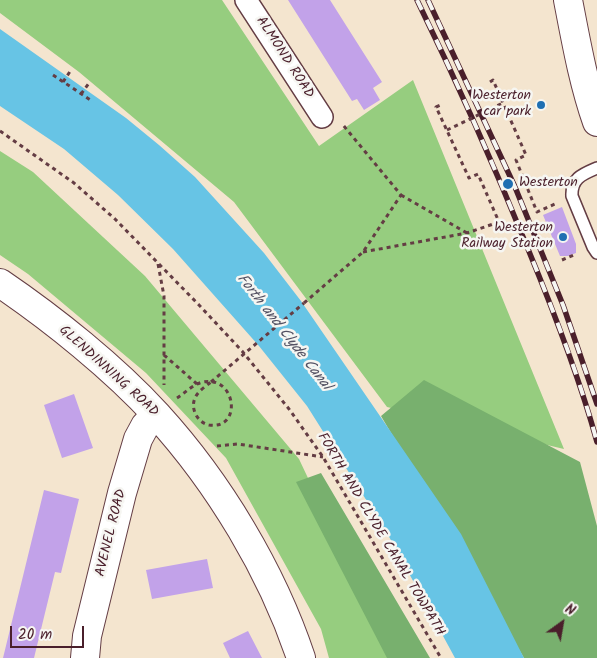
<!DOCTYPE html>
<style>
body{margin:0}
#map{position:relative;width:597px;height:658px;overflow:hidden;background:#f4e5cf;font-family:Kalam,sans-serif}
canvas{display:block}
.north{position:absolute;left:537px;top:598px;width:50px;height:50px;-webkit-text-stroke:4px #f6f6f2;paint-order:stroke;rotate:32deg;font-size:14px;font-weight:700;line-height:20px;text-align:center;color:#4a1f2b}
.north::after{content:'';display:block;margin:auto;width:18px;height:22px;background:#4a1f2b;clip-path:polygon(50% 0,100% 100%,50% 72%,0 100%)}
.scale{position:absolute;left:10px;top:626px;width:74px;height:22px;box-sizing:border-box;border:2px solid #4a1f2b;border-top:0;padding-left:6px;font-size:15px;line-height:18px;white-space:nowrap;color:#4a1f2b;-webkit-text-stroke:4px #f6f6f2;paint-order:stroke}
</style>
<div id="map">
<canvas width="597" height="658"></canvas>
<div class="north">N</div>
<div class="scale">20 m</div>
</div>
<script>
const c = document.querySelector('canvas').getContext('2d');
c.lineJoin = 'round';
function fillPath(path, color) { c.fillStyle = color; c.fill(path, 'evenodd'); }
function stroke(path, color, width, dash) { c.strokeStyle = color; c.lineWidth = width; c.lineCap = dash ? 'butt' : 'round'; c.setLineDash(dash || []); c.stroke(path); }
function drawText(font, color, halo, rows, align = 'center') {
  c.font = font + ' Kalam,sans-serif'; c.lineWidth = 5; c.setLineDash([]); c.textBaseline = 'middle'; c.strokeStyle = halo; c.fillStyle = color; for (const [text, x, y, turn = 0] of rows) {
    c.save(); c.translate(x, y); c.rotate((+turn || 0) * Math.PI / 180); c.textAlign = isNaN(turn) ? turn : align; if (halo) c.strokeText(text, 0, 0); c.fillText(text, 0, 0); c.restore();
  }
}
fillPath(new Path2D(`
 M0,0H222L319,146L413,80L564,449L387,407L234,202L79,72L0,13Z
 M0,151L33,172L145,276L299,459L393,658H329L321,629L226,458L146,373L28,274L0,255Z`), '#96cd7f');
fillPath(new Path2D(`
 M424,380L580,462L597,526V658H524L381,416Z
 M321,473L430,658H387L296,482Z`), '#78b06e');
fillPath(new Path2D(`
 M0,29L126,118L159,145L195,177L264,253L301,301L461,534L524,658H455L387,533L307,406L259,346L173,249L118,195L64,149L0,106Z`), '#67c4e5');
fillPath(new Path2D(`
 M288,0H330L382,82L373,88L380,100L364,110L357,99L352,101Z
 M562,207L576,244V253L568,256H560L543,215Z
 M74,394L93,448L62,458L44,405Z
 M44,490L79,499L61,573L55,572L34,658H3Z
 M207,559L213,588L152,599L146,570Z
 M248,631L262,658H230L223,643Z`), '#c2a2e9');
const lane = new Path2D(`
 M597,168C583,174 571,178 572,196L593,247L597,253`);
const street = new Path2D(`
 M246,0L322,117`);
const secondary = new Path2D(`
 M568,0C576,41 583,82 597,122
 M0,283C53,319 114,368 157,415C219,483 272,571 301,658
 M85,658L87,636L122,493L138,439L145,426L156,414`);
stroke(lane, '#643d44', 14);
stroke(street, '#643d44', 24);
stroke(secondary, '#643d44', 30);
stroke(new Path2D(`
 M53,75L92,101
 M63,82L71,70
 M490,82L493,80L526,155L516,160L537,212L555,204
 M81,94L89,83
 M0,131L74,183L115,219L199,305L242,351L289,409L323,457L441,658
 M401,195L467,233
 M363,252L467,233L499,222L478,174L469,178L436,107L443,104
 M562,260L576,254
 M158,264L164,296V385
 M304,303L363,252L401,195L343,125
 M164,355L197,384
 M177,398C185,393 193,384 203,382C236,375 243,430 209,425C198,423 190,409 195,398C198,391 206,386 211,382
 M217,446L238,444L323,457`), '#643d44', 3, [4, 4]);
stroke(lane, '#fff', 11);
stroke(street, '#fff', 21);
stroke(secondary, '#fff', 28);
const rail = new Path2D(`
 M417,0C457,82 494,165 528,249C554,312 579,376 597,442
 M428,0L515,187L563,305L597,404`);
stroke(rail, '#4a1f2b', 5.5);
stroke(rail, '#f6f6f2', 4, [11]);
stroke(new Path2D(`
 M447,130L503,103
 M211,382L304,303`), '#643d44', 3, [4, 4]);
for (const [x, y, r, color] of [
 [541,105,5,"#1f6fb2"],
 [508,184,6,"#1f6fb2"],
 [563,237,5,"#1f6fb2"]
]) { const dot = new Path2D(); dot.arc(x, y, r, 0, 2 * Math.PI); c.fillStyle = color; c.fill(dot); stroke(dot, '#f6f6f2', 2); }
drawText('14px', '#4a1f2b', '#f6f6f2', [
 ["ALMOND ROAD",284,58,57],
 ["GLENDINNING ROAD",108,372,42],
 ["AVENEL ROAD",112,533,-76],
 ["FORTH AND CLYDE CANAL TOWPATH",380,535,59]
]);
drawText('14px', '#4a1f2b', '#f6f6f2', [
 ["Westerton",531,97],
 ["car park",531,113],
 ["Westerton",519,184,"left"],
 ["Westerton",553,229],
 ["Railway Station",553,245]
], 'right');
drawText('italic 15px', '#535163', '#f6f6f2', [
 ["Forth and Clyde Canal",283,333,52]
]);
</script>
